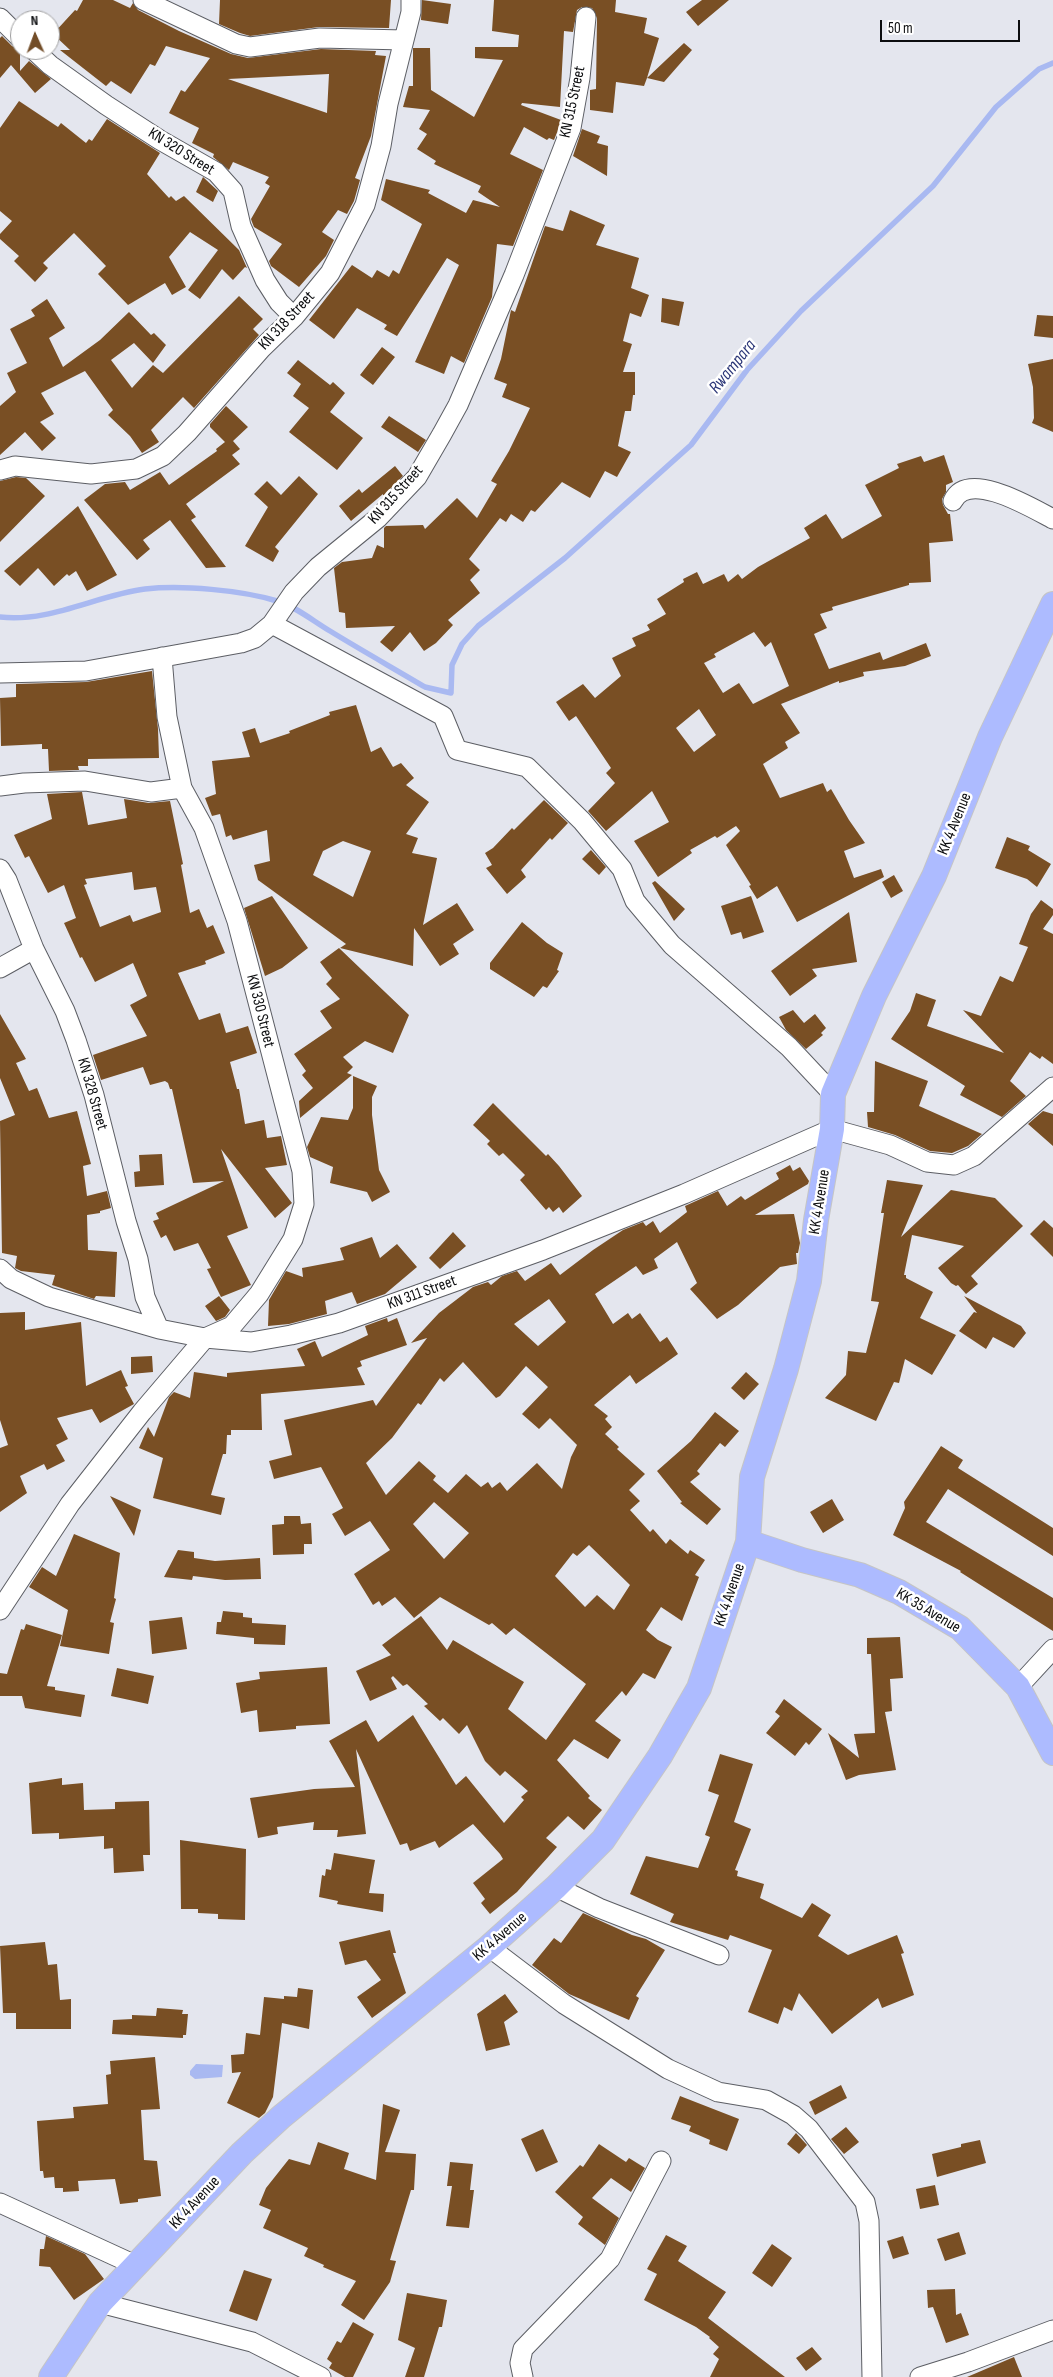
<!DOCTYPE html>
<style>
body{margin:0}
#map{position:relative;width:1053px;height:2377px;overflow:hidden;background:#e4e6ee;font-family:"Sofia Sans Condensed",sans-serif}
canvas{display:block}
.north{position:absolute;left:10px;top:10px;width:50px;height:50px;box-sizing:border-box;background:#fff;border:1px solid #9e9e9f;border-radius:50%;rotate:358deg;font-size:14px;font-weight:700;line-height:20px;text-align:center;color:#0c0d0f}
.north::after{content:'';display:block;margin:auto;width:18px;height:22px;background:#724d28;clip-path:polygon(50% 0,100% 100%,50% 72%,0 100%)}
.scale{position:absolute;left:880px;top:20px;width:140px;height:22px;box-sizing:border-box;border:2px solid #0c0d0f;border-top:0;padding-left:6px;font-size:15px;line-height:18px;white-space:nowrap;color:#0c0d0f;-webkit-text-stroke:4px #fff;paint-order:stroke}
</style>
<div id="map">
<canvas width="1053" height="2377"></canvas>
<div class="north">N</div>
<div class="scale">50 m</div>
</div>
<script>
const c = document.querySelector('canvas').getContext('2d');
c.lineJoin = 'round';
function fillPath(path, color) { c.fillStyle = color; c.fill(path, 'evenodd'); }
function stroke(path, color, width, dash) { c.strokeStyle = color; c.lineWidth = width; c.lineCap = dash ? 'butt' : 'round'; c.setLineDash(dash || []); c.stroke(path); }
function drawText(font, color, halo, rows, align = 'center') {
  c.font = font + ' "Sofia Sans Condensed",sans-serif'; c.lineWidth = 5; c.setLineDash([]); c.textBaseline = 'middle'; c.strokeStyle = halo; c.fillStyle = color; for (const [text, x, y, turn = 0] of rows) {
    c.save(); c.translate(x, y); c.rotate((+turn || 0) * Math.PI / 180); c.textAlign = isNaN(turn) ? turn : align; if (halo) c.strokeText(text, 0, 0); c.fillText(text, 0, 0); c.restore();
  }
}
fillPath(new Path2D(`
 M196,2064L223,2065L222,2077L195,2079L190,2075V2071Z`), '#a9b9f1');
stroke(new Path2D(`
 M0,617C49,623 97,595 145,589C182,585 241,590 277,601C295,606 313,621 330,631C361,650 393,668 425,687L451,693L452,665L462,644L478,626L565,558L691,445L747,370L801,311L933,186L996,107L1039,69L1053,63`), '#a9b9f1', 5.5);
fillPath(new Path2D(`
 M83,0H113L130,8L133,3L138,10L179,31L231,54L248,58L321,49L376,51L375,55L386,56L371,136L355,178L360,180L354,201L347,214L338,210L322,232L334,240L326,256L299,287L271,266L269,261L282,244L254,227L252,222L251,219L270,186L265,183L269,177L233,162L229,170L213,157L214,154L192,143L199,128L169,113L181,90L185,92L210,58L166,46L155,66L150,64L131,94L111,81L106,86L60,50H70L53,34L75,10L77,11ZM329,74L327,113L228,79Z
 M220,0H391L389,28L319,27L250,36L240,33L219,24Z
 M422,0L451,4L448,24L421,20Z
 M494,0H616L615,12L647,18L644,33L659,38L647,78L684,43L692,50L664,82L647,78L644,86L616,82L613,113L590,110V90L596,89L597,18L592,8L582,7L577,10L573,32L564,31L560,107L522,103L521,105L561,120L560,125L554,140L549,138L547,140L524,127L510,154L543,170L513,246L497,244L492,297L464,363L451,356L444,374L415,362L459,265L447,258L397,336L384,329L387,325L357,308L334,339L309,320L352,265L372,278L377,270L389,277L393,270L399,274L422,224L381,200L386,179L430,190L428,193L466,213L473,200L500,207L478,192L481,186L434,164L436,161L417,149L427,134L419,129L430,110L403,107L409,86H413V48H430L431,90L474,117L503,60L475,58V47H518L519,35L492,31Z
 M702,0H729L698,26L686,12Z
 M2,36L12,46L20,49V71L29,61L51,79L35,93L11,65L0,78V38Z
 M19,101L58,127L61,123L86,143L89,139L92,141L107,119L160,153L147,174L169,198L171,196L176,201L184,196L239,250L247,268L245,267L233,280L222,269L200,299L188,290L218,250L190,232L169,257L186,287L172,295L165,283L128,305L98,274L106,266L74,233L43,263L48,268L35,282L14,261L19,256L0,239V234L12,221L0,211V128Z
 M582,129L600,136L597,143L608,146L607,176L573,156Z
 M203,177L218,191L213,202L196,192Z
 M570,210L605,225L596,245L639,258L631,288L649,295L641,317L630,313L623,341L632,344L623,372H635V395H633L631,411H625L618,446L631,452L617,477L605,471L590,498L562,482L535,512L531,510L523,522L511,514L506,522L500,518L469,559L480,570L470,580L480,593L448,620L453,625L436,643L424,651L410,632L392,652L380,642L395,626L346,628L345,613L339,612L334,568L342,562L372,558L377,545L384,548V528L386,526L423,525L425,529L457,498L477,518L497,484L491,481L509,451L530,408L502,397L507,384L494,379L501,359L511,310L515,312L545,226L563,231Z
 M239,296L263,319L253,329L259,335L194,408L183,397L151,430L159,442L142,453L130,436L108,415L113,410L85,371L41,393L54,414L40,422L56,438L42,451L25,432L0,455V406L16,392L7,373L27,363L10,329L35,316L31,310L47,299L65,328L49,338L63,367L100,340L129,312L151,335L154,333L166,345L153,363L134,343L111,360L132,388L153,365L163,373Z
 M662,298L684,302L679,326L661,322Z
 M1037,315L1053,316V338L1034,336Z
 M382,347L395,357L373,385L360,375Z
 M1053,359V432L1032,423L1034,418L1033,387L1028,364Z
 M298,360L330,385L333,382L345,393L330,412L363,438L337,470L289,432L309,408L293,396L301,384L287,373Z
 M226,406L248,427L233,441L240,449L232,455L240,464L186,504L196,517L191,520L226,567L206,568L170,520L143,540L150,549L137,560L84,500L105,484L125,482L130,490L160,472L169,485L217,451L216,449L225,442L210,427V424Z
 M389,416L426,440L418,452L381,427Z
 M944,455L953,482L946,485V492L942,499L943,505L948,514H950L953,541L929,543L931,582L909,583V585L832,607L833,610L820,614L827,628L814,634L829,669L880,652L883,660L926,643L931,656L905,666L863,672L864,676L839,683V681L781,704L800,733L785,742L788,748L763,764L780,798L823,783L827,792L831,789L849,820L865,843L844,851L854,878L881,869L884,877L797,922L777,886L757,899L749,886L751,885L726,845L740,831L736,826L717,838L715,836L690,850L692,853L658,877L634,841L669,822L652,791L606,831L588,811L615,783L606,773L611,768L576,716L569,721L556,702L583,684L595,698L621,676L612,658L636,646L632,638L650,630L647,625L666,614L657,599L684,582L683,579L697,572L703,584L724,574L728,582L738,574L742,579L758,567L810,538L804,528L826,514L842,539L882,516L865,485L899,468L897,464L921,456L924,462ZM754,632L765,647L771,642L789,686L753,704L739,683L723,693L704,663L716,657L714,654ZM699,709L716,735L694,752L676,728Z
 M395,466L403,476L383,496V494L351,521L339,506L359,489L362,493Z
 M299,476L318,494L275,547L279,551L273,562L245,546L268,507L254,494L267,481L281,495Z
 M16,477L26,478L45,496L0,542V481Z
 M78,506L117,575L87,591L76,571L69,576L67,574L54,586L38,568L20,586L4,571Z
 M152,671L158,729L159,758L88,759V766H78L79,770L49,771L48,749H42V744L1,746L0,698L16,697V684L86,682Z
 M356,705L371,752L381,747L393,767L401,763L414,778L406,785L429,802L406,834L418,838L412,853L437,858L423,925L457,903L474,930L453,944L459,954L440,966L414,928L413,966L340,948L346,944L258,880L254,865L270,861L267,830L233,840L231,835L226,837L220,814L212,816L205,798L216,794L212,761L250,757L242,732L255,728L260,743L290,733L289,731L330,715L329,712ZM343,841L371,851L353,897L313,875L323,851Z
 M82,792L88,825L127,818L124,799L149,803L170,801L183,864L181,865L190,913L199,909L207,928L213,925L225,953L205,961L206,964L178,973L199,1020L220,1013L226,1033L248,1026L257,1053L230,1062L237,1089H239L245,1124L264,1120L267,1138L281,1136L287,1165L265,1168L292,1203L275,1218L221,1149L248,1228L227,1236L251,1285L221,1297L207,1269L211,1268L198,1243L174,1251L166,1235L161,1238L153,1221L159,1219L156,1213L224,1181L193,1183L172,1089H170L168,1083L165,1081L150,1085L143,1067L101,1080L93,1055L147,1036L130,1005L147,996L133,963L95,982L82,957L80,958L64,923L76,918L64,885L48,893L29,856L25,858L14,835L52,819L47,794ZM132,872L134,890L156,887L161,912L133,922L130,915L100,927L84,885L87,884L85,879Z
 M544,800L568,823L552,840L550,838L521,870L526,877L507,894L486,868L492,865L485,853L493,848L512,828L514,830Z
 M1007,837L1030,846L1028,850L1051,864L1037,887L1027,879L995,868Z
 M591,850L606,867L599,875L582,859Z
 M894,875L903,891L891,898L882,882Z
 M655,881L685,909L674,921L652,883Z
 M272,896L308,948L282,968L265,976L244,908Z
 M751,896L764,932L743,939L741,932L731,935L721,906Z
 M1041,900L1053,909V915L1043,929L1053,934V1064L1042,1056L1040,1059L1030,1052L1010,1081L1026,1096L1002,1117L960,1095L965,1086L891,1039L910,1011L916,993L936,1000L927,1026L1004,1053L963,1010L981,1016L1000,976L1013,982L1028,947L1019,944L1031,914Z
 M849,912L857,962L812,969L817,976L790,996L771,971Z
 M522,922L547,943L563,953L557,970L559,971L547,988L543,986L534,997L490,969V963Z
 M339,948L409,1015L393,1053L365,1041L343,1057L353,1067L347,1073L352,1075L300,1118L299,1101L313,1088L302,1075L306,1071L294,1054L332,1028L320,1011L340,999L326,984L332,978L320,962Z
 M793,1010L804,1023L815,1014L826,1028L821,1033L823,1035L806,1049L786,1030L779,1017Z
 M0,1014L26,1059L16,1063L29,1091L37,1088L49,1118L77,1111L91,1164L83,1166L87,1196L107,1191L111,1208L100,1211V1213L87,1215L88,1250L117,1252L115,1297L96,1296L94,1299L52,1285L55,1275L21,1271L15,1268L17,1256L2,1253L0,1121L15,1115L0,1078Z
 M875,1061L928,1081L919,1106L982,1134L968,1146L952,1153L930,1151L895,1135L868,1127L867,1112H874Z
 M353,1076L377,1086L372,1097V1115L379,1170L390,1192L372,1202L367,1192L330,1183L333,1167L310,1157L307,1147L321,1117L348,1120L353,1108Z
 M493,1103L546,1156L548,1154L559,1166L582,1196L563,1213L559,1207L553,1212L549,1207L546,1210L520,1180L525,1175L503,1153L499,1156L487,1144L490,1141L473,1125Z
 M1043,1111L1053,1114V1146L1028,1124Z
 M162,1154L164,1185L135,1187L134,1172L140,1171L139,1155Z
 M790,1165L793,1171L800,1167L809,1181L808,1184L755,1215L794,1214L800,1243L798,1253H796L797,1264L780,1267L738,1305L717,1319L690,1289L697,1283L677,1242L654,1259L658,1268L643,1275L636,1266L595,1294L613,1324L628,1313L632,1319L640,1313L660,1342L667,1337L678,1354L636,1384L630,1375L594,1405L608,1416L605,1419L612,1427L605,1434L619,1447L617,1449L645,1474L629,1490L640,1501L630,1510L650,1532L653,1529L666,1544L670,1539L688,1554L690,1550L705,1560L695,1575L699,1577L682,1621L661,1607L646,1630L658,1640L672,1647L655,1679L643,1673L626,1696L622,1691L595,1721L621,1740L608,1759L574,1739L557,1760L590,1796L588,1798L602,1810L584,1830L568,1816L546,1838L557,1847L517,1892L490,1914L481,1903L485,1899L473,1883L503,1859L500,1854L473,1824L439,1848L435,1841L410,1851L407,1843L400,1845L356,1749L366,1834L337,1837L338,1830H313L314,1822L277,1827L278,1834L258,1838L250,1798L314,1789L355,1787L329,1741L366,1720L378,1742L413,1715L456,1785L466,1776L504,1823L524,1800L521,1797L528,1791L505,1771L500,1776L485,1761L467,1725L459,1734L443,1718L440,1721L424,1706L428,1704L407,1684L403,1686L393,1676L391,1678L397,1689L370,1701L356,1671L391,1655L382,1645L421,1616L447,1650L453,1640L524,1682L508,1709L546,1740L586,1684L514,1628L506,1635L492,1623L489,1625L440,1597L414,1618L395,1597L382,1606L379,1601L373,1605L354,1574L390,1550L370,1521L345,1536L332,1514L343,1508L321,1467L274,1479L269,1461L292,1455L284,1420L373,1400L376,1406L427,1338L411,1343L439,1313L473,1287L488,1282L491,1285L502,1276L517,1271L525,1281L551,1263L560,1275L593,1250L623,1230L643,1222L646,1226L653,1221L660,1233L687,1212L685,1206L718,1191L727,1206L741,1196L745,1200L779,1179L776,1173ZM549,1299L566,1322L538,1346L514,1324ZM463,1362L496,1398L500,1396L526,1366L548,1387L522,1414L539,1429L550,1418L577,1445L571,1457L562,1489L537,1463L507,1491L500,1482L492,1488L488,1482L481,1487L466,1474L448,1493L433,1480L436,1476L419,1461L386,1495L366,1463L392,1438L418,1403L421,1405L440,1378L444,1382ZM434,1502L469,1533L444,1559L413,1524ZM589,1545L630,1585L614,1610L597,1595L585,1607L555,1576L573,1553L577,1556Z
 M887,1180L923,1185L901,1237L951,1190L995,1198L1023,1226L971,1276L978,1284L966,1294L958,1285L956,1286L951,1283L938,1268L964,1246L912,1235L904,1275H906V1278L933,1292L920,1318L956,1335L932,1375L905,1359L899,1383L894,1382L876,1421L825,1398L846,1375L848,1351L866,1353L879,1302L871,1301L884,1213H881Z
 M1044,1220L1053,1228V1257L1030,1234Z
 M453,1232L466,1246L440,1269L429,1258Z
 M372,1237L380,1258L397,1244L417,1267L385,1294L357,1304L352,1292L325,1301L327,1314L289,1324L268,1326L269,1300L286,1271L303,1277L302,1268L344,1260L340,1248Z
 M219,1296L230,1310L225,1317L216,1321L205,1306Z
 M964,1296L1021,1326L1026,1333L1014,1348L993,1337L986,1349L959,1331L974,1312L977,1313Z
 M25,1312V1330L81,1322L86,1386L121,1370L128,1386L125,1387L134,1404L100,1423L92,1409L57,1418L68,1439L56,1445L65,1461L47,1470L44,1464L20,1476L27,1493L0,1512V1448L8,1445L0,1420V1313Z
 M387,1318L388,1322L397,1318L407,1345L360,1361L362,1366L357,1368L365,1385L261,1394L262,1430H231V1435H227L226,1454H223L211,1495L225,1498L221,1515L153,1498L163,1458L139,1448L148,1427L154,1437L169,1397L174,1392L190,1398L194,1372L227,1377V1373L305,1366L297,1349L315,1341L322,1357L368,1335L365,1326Z
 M152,1356L153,1372L131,1374V1357Z
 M746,1372L759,1384L744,1400L731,1388Z
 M715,1412L739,1431L725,1447L720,1443L697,1471L700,1474L690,1482L721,1509L707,1525L680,1503L682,1502L657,1471L691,1441Z
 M941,1446L963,1460L958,1468L1053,1528V1556L948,1489L926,1522L1053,1598V1631L960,1572L961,1571L893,1535L905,1508L904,1502Z
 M110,1496L141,1510L134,1536Z
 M832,1499L844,1520L823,1533L810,1512Z
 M284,1516H300L301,1524L311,1523L312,1544H304V1554L273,1555L272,1525L284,1524Z
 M74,1534L120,1553L114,1598L116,1599L110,1622L114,1623L109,1654L60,1646L68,1610L29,1587L42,1567L56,1576Z
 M178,1550L194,1552V1558L215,1561L260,1558L261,1579L225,1580L193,1576L192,1580L164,1577Z
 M223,1611L243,1613V1617L252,1618V1623L286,1625L285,1645L254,1644V1638L216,1634L217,1622H221Z
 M182,1617L187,1649L152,1654L149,1621Z
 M26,1624L62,1635L47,1686L55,1687V1690L85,1695L81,1717L25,1708L22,1696H0V1673L7,1674L21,1629L24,1630Z
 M900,1637L903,1678L890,1679L892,1711L885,1712L896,1770L859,1775L846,1780L828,1733L859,1758L854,1734L875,1733L871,1654H867V1638Z
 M327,1667L330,1724L296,1726V1729L259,1732L257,1710L241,1713L236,1683L260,1679L259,1672Z
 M117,1668L154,1676L148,1704L111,1696Z
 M784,1699L822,1729L809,1745L806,1742L795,1756L766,1733L780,1716L775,1712Z
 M720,1754L753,1764L734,1822L751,1829L735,1870L738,1871L737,1876L764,1884L760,1898L802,1918L812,1903L831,1915L818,1936L848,1955L897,1935L904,1953L901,1954L914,1995L882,2008L878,1998L832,2034L799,1993L792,2011L784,2007L778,2024L748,2012L772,1950L730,1935L728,1940L670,1922L674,1914L630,1894L646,1856L698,1868L710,1837L705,1835L719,1795L708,1791Z
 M62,1778V1785L83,1783L84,1810L115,1809V1802L149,1801L150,1855H143L144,1871L114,1873L113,1848L104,1849V1836L59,1839V1833L32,1834L29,1783Z
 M180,1840L246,1849L245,1920L218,1919V1914L198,1913V1909H181Z
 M334,1853L375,1860L369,1893L384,1894L383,1912L337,1904L338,1901L319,1897L322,1875L325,1876L326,1869L331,1870Z
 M583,1913L632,1935L646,1939L665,1950L636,1996L639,1998L629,2020L569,1994L532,1965L554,1938L561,1943Z
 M390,1930L396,1953H393L406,1993L372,2018L357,1997L381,1980L366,1960L345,1965L339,1942Z
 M45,1942L48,1965L57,1964L60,2000L71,1999V2029H16V2013H3L0,1946Z
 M298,1988L313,1990L309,2029L282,2023L273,2097L265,2113L259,2118L227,2103L241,2072L232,2073L231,2055L244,2054L246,2033L260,2035L264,1997L284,1999V1996L297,1997Z
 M505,1994L518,2012L504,2022L510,2045L486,2051L477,2014Z
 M157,2008L183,2010L182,2014H188L186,2035H183V2038L112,2034L113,2020L132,2019V2015L156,2016Z
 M155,2057L160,2109L141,2110L144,2160L157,2161L161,2196L138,2199V2202L120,2204L115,2179L78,2181L79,2191L63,2192V2188H55L54,2177L44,2178L43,2171H40L37,2121L74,2118L73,2107L108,2104L106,2075L111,2074L110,2061Z
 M841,2085L847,2098L815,2115L809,2102Z
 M680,2096L739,2119L727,2151L709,2144L710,2140L689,2131L691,2126L671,2119Z
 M383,2104L400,2110L385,2152L416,2154L414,2190H411L390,2260L396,2261L390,2282L364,2320L341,2305L356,2281L323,2267L324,2265L304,2256L308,2248L263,2228L271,2210L259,2205L266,2188L289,2159L310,2165L318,2142L349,2153L344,2169L376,2180Z
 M846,2127L859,2142L844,2154L831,2139Z
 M543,2129L558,2162L536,2172L521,2139Z
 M796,2133L807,2145L799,2154L787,2144Z
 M980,2140L986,2163L937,2177L932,2154L961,2147V2144Z
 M599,2144L626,2162L629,2158L645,2168L631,2192L611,2178L592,2198L619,2218L605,2245L578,2224L583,2217L555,2192L580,2165L583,2167Z
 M450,2162L473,2164L470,2190H474L469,2228L446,2226L452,2186H447Z
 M935,2185L939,2205L920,2209L916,2189Z
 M959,2232L966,2254L945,2261L937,2239Z
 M666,2235L687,2246L678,2261L726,2292L708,2318L785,2377H710L719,2359L713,2354L719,2347L709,2338L710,2337L696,2327L644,2300L657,2274L647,2269Z
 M46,2236L85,2254L104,2279L74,2300L50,2267L39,2266L40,2249H44Z
 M903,2236L909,2254L893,2259L887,2241Z
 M772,2244L792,2258L772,2287L752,2273Z
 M244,2270L272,2279L257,2321L229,2311Z
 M955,2289L956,2315L961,2313L969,2335L946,2343L933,2307L928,2308L927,2290Z
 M407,2293L447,2300L442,2327H439L424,2377H405L415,2348L398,2340Z
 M353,2322L374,2334L353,2377H345L329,2368L332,2363L327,2359L337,2341L341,2343Z
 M812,2347L822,2359L806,2371L796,2358Z
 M1014,2357L1022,2377H967Z`), '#794f24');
const minor = new Path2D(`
 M143,0L236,44L250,47L320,38L404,40
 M0,18L20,38
 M34,50L50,65L106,105L160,140L216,172L233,191L241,226L265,280L279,302L294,317
 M0,470L15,466L91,474L136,469L163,456L187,433L261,349L294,317L330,273L365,205L381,146L388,104L411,12V0
 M953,501C968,469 1032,508 1053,519
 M272,624L443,716L457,750L527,767L582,821L622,869L635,901L672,945L789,1047L833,1094
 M0,673L86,671L241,643L255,638L272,624L294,592L318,567L378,518L417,477L442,434L458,405L514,275L571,128L580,78L586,17
 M0,786L24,783L85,781L151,792L182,788
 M0,869L7,880L34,949L65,1011L76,1040L94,1095L126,1221L138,1259L145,1297L159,1329
 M0,968L34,949
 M0,1269L11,1279L49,1297L159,1329L205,1338L251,1342L291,1335L339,1323L543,1250L684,1194L832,1129L890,1145L927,1162L954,1165L974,1156L1053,1087
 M0,1610L70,1504L142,1412L205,1338L232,1326L259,1294L293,1239L304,1204L302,1171L237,921L204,828L182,788L167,717L162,657
 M1018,1687L1053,1649
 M556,1887L599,1908L719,1955
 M489,1947L564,2004L668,2069L718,2092L766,2100L793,2115L809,2129L865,2202L869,2221L872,2377
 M0,2203L135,2265
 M100,2303L252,2342L321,2377
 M523,2377L520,2363L523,2349L610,2259L661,2161
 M920,2377L968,2362L1053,2330`);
const major = new Path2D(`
 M748,1542L802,1560L860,1575L899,1592L960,1628L1018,1687L1053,1753
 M51,2377L100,2303L242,2153L281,2117L489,1947L556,1887L603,1840L660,1756L699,1688L748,1542L752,1477L786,1369L809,1281L816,1220L832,1129L833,1094L874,996L934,876L990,737L1053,604`);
stroke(minor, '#5c5e64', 21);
stroke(major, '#c5c5c5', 26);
stroke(minor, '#fff', 19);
stroke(major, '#adbbff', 24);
drawText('16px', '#0c0d0f', '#fff', [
 ["KN 315 Street",573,102,-78],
 ["KN 320 Street",181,152,32],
 ["KN 318 Street",287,321,-47],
 ["KN 315 Street",396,495,-48],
 ["KK 4 Avenue",955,824,-68],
 ["KN 330 Street",260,1011,76],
 ["KN 328 Street",92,1094,74],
 ["KK 4 Avenue",820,1202,-81],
 ["KN 311 Street",422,1293,-20],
 ["KK 4 Avenue",730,1595,-71],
 ["KK 35 Avenue",928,1611,31],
 ["KK 4 Avenue",500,1937,-41],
 ["KK 4 Avenue",195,2203,-47]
]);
drawText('italic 18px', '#2c3778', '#fff', [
 ["Rwampara",733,367,-51]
]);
</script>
